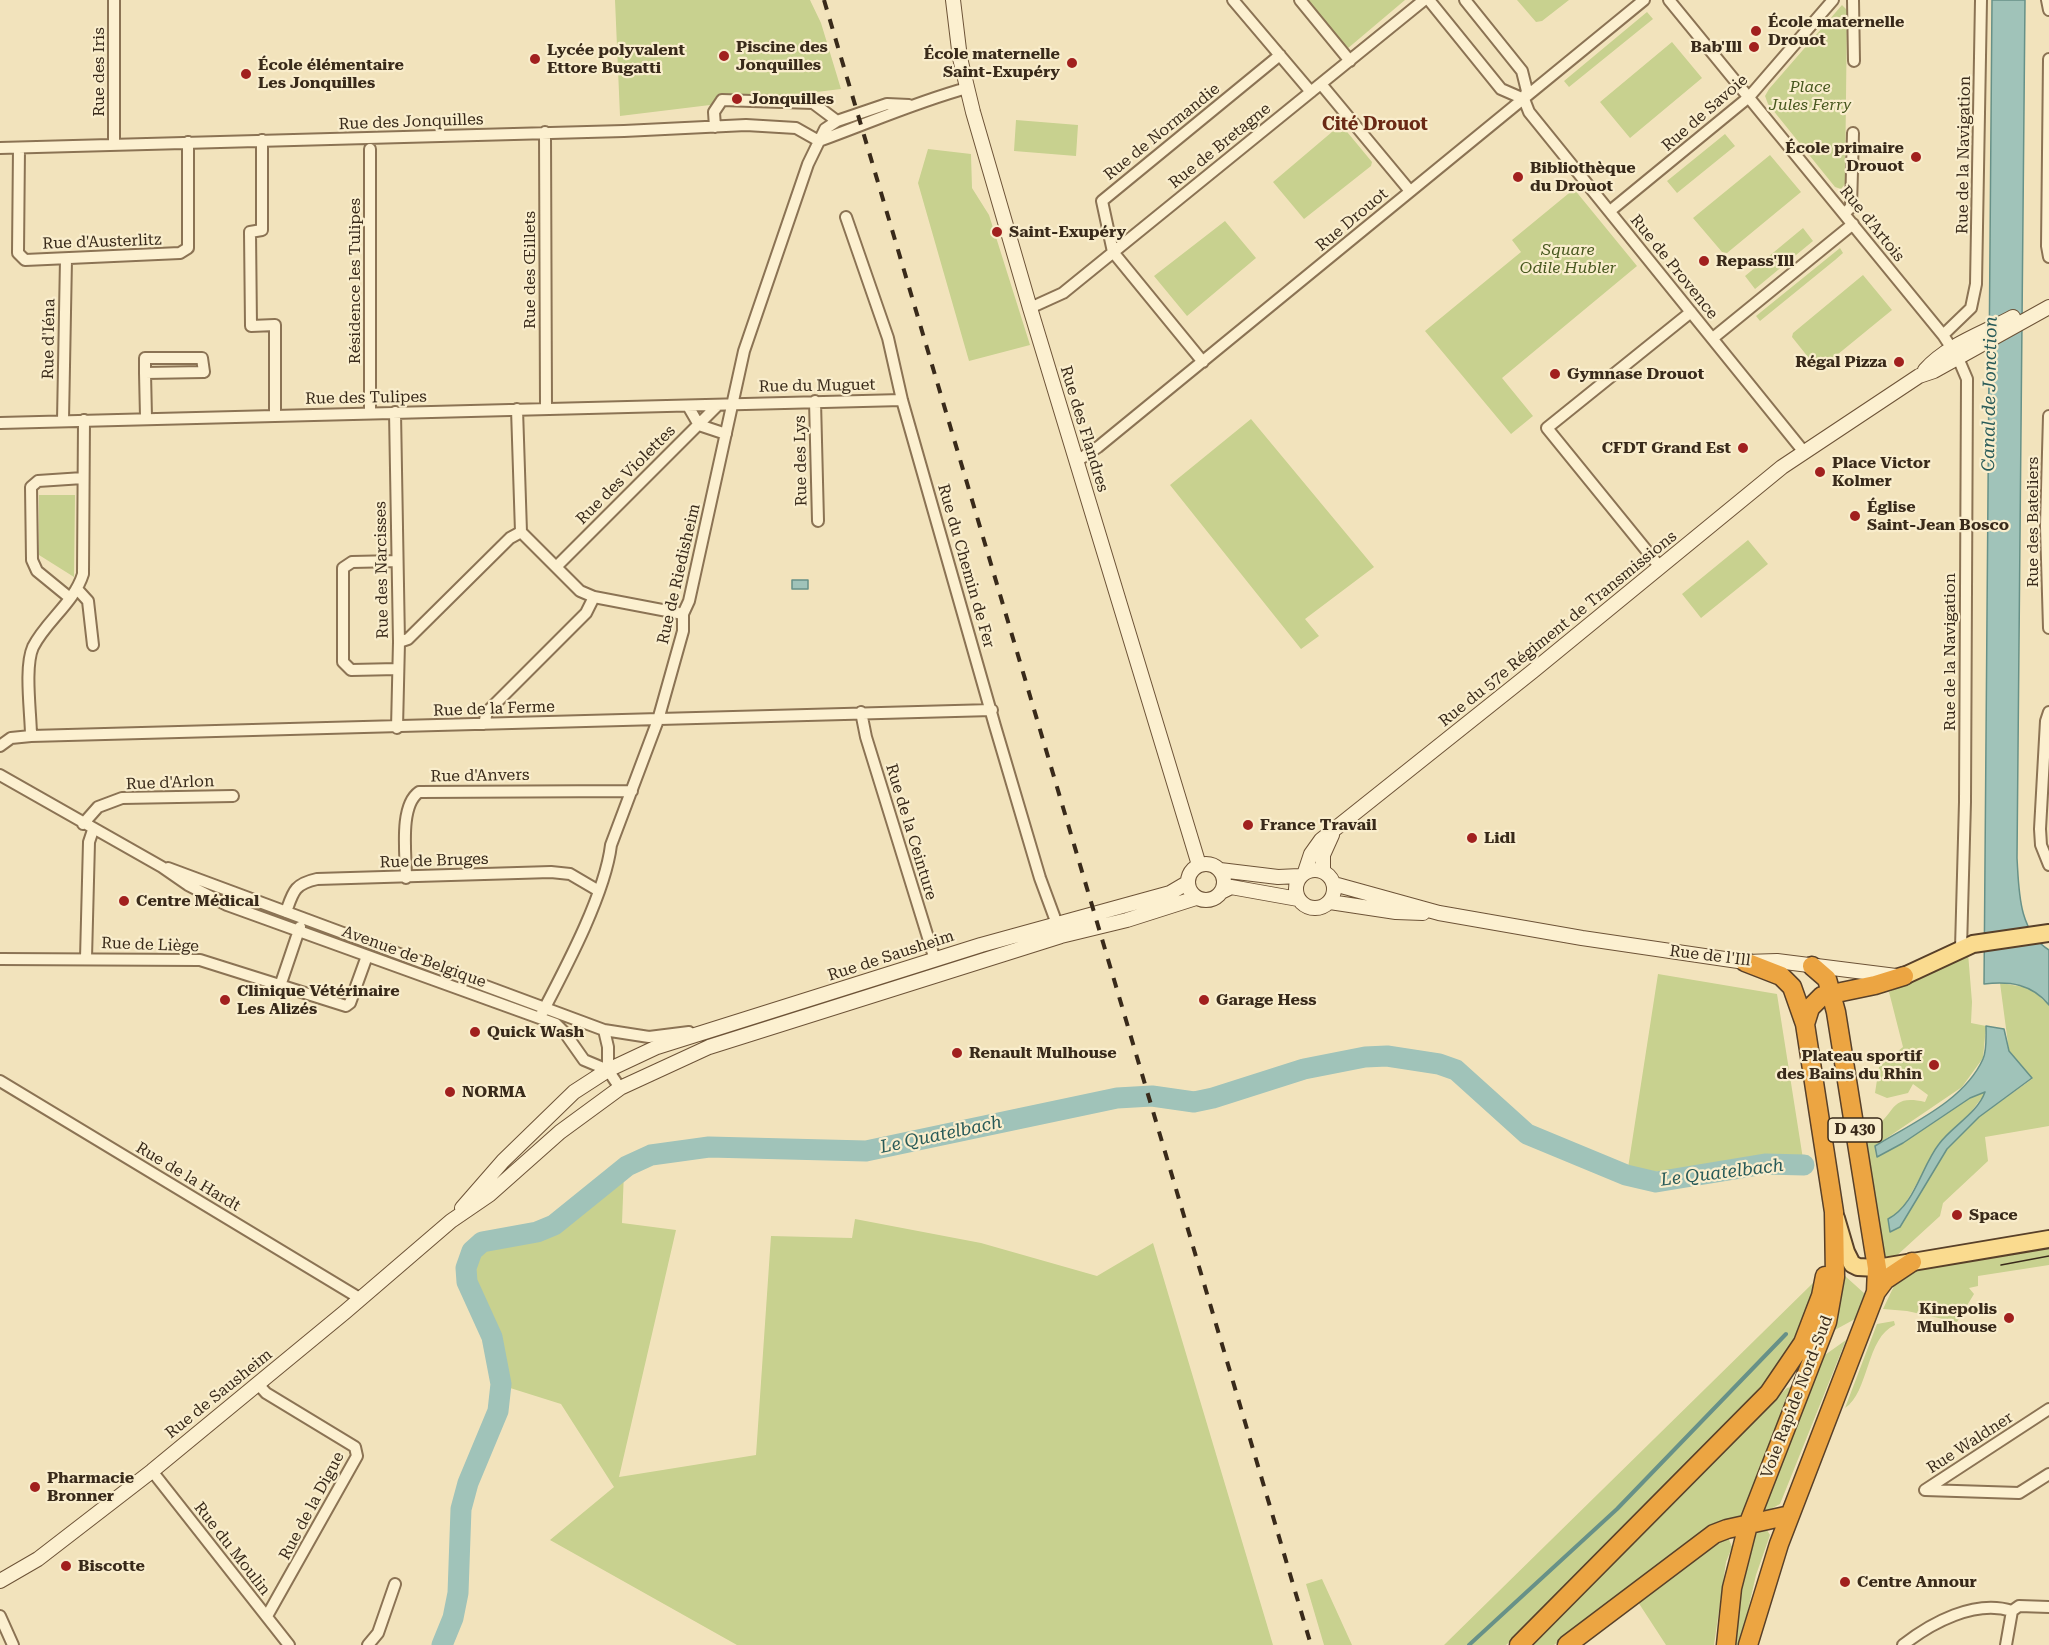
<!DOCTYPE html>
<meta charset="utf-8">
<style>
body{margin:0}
canvas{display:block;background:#f2e3bc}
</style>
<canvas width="2049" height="1645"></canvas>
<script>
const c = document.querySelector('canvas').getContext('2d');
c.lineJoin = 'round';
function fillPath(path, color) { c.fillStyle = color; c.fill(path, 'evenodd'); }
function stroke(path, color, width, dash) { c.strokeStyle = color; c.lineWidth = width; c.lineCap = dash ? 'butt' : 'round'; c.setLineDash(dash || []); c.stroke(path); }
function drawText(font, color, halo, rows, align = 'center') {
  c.font = font + ' "Roboto Serif",serif'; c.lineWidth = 4.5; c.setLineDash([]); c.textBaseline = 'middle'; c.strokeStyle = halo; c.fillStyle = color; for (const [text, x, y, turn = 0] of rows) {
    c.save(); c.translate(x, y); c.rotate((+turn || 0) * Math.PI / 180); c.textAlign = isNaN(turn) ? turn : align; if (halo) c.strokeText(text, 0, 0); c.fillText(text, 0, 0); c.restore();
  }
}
fillPath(new Path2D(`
 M615,0H810L821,23L841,89L620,116Z
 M1307,0H1405L1347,49Z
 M1517,0H1569L1542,21L1536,22Z
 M1842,5L1847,10L1845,184L1841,189L1835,187L1768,104L1765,96L1769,89Z
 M1647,12L1653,19L1569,87L1564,81Z
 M1672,42L1702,78L1630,138L1600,102Z
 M1016,120L1078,125L1076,156L1014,151Z
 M1339,126L1343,127L1372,162L1371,166L1304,219L1273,182Z
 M1725,134L1735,146L1677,193L1667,181Z
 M928,149L971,154L972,188L989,215L1030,345L969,361L918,183Z
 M1770,155L1801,192L1727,253L1722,252L1693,218Z
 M1574,189L1637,266L1502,378L1533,416L1511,434L1425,331L1521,252L1512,240Z
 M1225,221L1256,258L1187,316L1154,276Z
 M1803,228L1813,241L1755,289L1745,276Z
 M1840,248L1843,253L1835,260L1760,321L1756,316Z
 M1863,275L1892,310L1821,368L1816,367L1792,337L1793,333Z
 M1251,419L1374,567L1305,619L1319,636L1301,649L1170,485Z
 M39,495H75L74,577L39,555Z
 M1748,540L1768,564L1701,618L1682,594Z
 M1968,953L1972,1002L1971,1023L1986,1026L1983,1058L1962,1087L1875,1146L1876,1157L1970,1098L1986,1092L1971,1112L1939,1144L1900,1213V1227L1947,1149L1979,1117L2032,1079L2009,1051L2000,983L2030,988L2049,1005V1126L1985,1137L1988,1161L1943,1203L1940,1216L1893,1259L1882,1258L1866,1133C1898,1117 1886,1093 1925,1102L1928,1095L1913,1084L1908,1093L1887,1098L1875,1093L1879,1067L1903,1047L1889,992Z
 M1658,974L1777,994L1803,1159L1761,1158L1670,1173L1628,1168Z
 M624,1171L622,1223L676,1230L619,1477L756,1455L771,1236L852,1238L855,1219L981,1243L1097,1276L1153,1243L1273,1645H737L550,1540L614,1487L561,1404L507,1387L495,1336L473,1271L485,1247L556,1232Z
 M2049,1248V1265L1978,1276V1286L1969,1288L1974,1294L1957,1322L1907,1311L1883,1309L1894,1286L1914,1271Z
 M1844,1275L1865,1294L1855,1319L1833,1331Z
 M1813,1283L1817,1295L1779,1372L1525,1629L1506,1645H1444Z
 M1894,1321L1895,1325C1866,1337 1869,1393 1845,1408L1877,1324Z
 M1846,1340L1780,1504L1765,1512L1761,1510L1822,1357Z
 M1791,1387L1742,1517L1707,1530L1554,1645H1526L1787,1388Z
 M1767,1530L1770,1535L1756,1575L1740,1645H1733L1739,1589L1753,1534Z
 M1728,1537L1732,1547L1726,1562L1714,1645H1666L1638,1602L1722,1538Z
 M1322,1579L1352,1645H1324L1306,1584Z`), '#c8d18f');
const water = new Path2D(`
 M1992,0H2025L2017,858C2019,890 2018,931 2049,950V1005C2032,984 2010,981 1984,984Z
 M792,580H808V589H792Z
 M1986,1026L2004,1029L2009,1051L2032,1078L1979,1117L1947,1149L1900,1227L1890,1232L1888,1219C1915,1205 1921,1167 1939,1144C1952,1126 1977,1114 1985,1092L1970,1098L1903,1143L1877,1157L1875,1146C1912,1123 1964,1101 1983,1059C1987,1050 1986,1036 1986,1026Z`);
fillPath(water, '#a0c3b9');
stroke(water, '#679188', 1.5);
stroke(new Path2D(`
 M1469,1645L1617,1509L1786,1334`), '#679188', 4);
stroke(new Path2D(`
 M442,1645L453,1618L458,1593L461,1509L468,1483L498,1411L501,1384L492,1337L467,1282L466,1268L472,1251L482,1242L537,1232L554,1225L627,1166L651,1155L709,1147L866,1151L1117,1098L1152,1096L1194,1102L1213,1098L1304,1069L1365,1057L1387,1056L1439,1064L1456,1070L1527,1134L1626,1175L1656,1182L1765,1164L1804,1165`), '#a0c3b9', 21);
const street = new Path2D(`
 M114,0V144
 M1233,0L1311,92
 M1300,0L1350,61
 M1429,0L1501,89L1524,99
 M1465,0L1522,71L1527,91L1524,99L1529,112L1804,452
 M1669,0L1943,335L1958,358L1967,379L1965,802L1961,948
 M1853,0L1854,61
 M2047,0L2049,10
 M2049,59L2047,246L2049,257
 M1321,84L1410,191
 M715,127L714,112L722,100L813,103L837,121
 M545,132L546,408
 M262,140V230L250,232L251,326L275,325V415
 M819,141C869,123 916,102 967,88
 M0,148L624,131L746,125L796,128L819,141
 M19,148L18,253L25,260L180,253L188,248V142
 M370,149V412
 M1610,211L1749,97L1833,0
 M1844,214L1851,207L1853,133
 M846,217L888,338L902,400L995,726L1040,878L1057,924
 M1030,308L1063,293L1424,0
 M1943,335L1971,308L1976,284L1981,0
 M1713,338L1853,224
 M1203,362L1113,252L1102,201L1280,55
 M145,373V358H202L204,372L145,373L146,417
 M815,401L818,521
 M688,406L699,425L726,434
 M517,409L521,532L580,591L594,597L683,614
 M395,412L399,642L397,728
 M2049,416L2046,526L2049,628
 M63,420L66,259
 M0,423L902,400
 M1077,461L1098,447L1644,0
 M397,561L352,562L343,568V662L351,670L398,669
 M556,567L718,405
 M1660,567L1547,428L1691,312
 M78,590L88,601L93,645
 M70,598L37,571L32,560L31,487L38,481L83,478
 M399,642L408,639L510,538L521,532
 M861,712L866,737L935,960
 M2049,712L2046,721L2040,829L2041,845L2049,865
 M484,724L487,712L586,613L594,597
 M31,736C31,714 24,667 33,647C46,621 74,603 83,574L84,420
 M0,746L11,738L31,736L992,710
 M0,775L162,867L188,885L227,905L556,1024L565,1033L584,1060L608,1070
 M83,824L98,807L122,798L233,796
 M168,868L604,1030L649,1037L689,1032
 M406,878C406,854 399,806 419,792L632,791
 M286,912C293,892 294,884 317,879L551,872L570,874L599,891
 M86,958L89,842L93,830
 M0,959L200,960L346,1006L350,1003L367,956
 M280,986L300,927
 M540,1017C564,971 605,895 611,845L658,720L683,631V614L689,601L744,351L808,164L825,129L837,121L887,104L909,105
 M604,1030L608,1047V1070
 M608,1070L620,1088
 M0,1081L361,1299
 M258,1384L266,1393L355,1447L357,1456L267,1616
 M2049,1409L1925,1490L2019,1493L2049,1474
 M152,1471L289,1645
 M2012,1611L2019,1606L2049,1607
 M0,1616L13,1645
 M368,1645L378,1633L395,1584
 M1903,1645C1931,1623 1975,1599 2012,1611
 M2006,1645L2012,1611`);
const secondary = new Path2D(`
 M953,0L960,58L973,112L1030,308L1199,865
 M1925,370C1947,345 1984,333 2013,317
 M1188 882a18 18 0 1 1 36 0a18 18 0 1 1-36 0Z
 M1296 889a19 19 0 1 1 38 0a19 19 0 1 1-38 0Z
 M1220,870L1278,877L1300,876
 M1323,871V855L1332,835
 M1305,872L1311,854L1321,840L1533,671L1782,467L1919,376L1934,371L2049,307
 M1334,884L1439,913L1582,938L1745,962L1777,961L1896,976
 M1221,892L1231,887L1298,899
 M1330,902L1396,912L1423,913
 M462,1208L503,1161L574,1092L608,1070L657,1047L981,945L1170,893L1187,883
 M0,1581L38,1559L152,1471L345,1312L451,1221L489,1195L560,1132L620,1088L709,1047L1061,936L1127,920L1196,898`);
const primary = new Path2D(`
 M1904,976L1973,944L2049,933
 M1836,1218L1846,1252L1852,1264L1858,1267L1877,1268L2049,1239`);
const highway = new Path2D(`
 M1805,1024L1810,1008L1822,996L1875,985L1904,976
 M1876,1292L1885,1280L1912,1262
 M1519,1645L1769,1393L1803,1343L1821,1296L1825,1276
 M1567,1645L1714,1534L1727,1529L1790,1515
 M1726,1645L1732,1588L1748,1525L1827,1322L1835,1277L1834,1212L1805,1024L1792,987L1781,976L1745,962
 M1748,1645L1779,1544L1876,1292L1877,1268L1836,1012L1827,979L1812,966`);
stroke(street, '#8b7354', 14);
stroke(secondary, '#6d5337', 16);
stroke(primary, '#584029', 20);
stroke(highway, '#584029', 21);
stroke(street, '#fcf0d0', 10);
stroke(secondary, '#fcf0d0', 14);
stroke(primary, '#fadb8f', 16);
stroke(highway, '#eca542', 18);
stroke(new Path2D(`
 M2001,1265L2049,1256`), '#392a1a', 1.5);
stroke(new Path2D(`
 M824,0L1311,1645`), '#392a1a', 4, [10, 10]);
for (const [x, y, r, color] of [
 [1756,31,6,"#a1201e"],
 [1754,47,6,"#a1201e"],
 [724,56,6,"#a1201e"],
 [535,59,6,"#a1201e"],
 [1072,63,6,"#a1201e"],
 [246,74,6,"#a1201e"],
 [737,99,6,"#a1201e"],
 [1916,157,6,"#a1201e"],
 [1518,177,6,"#a1201e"],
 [997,232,6,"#a1201e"],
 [1704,261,6,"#a1201e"],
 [1899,362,6,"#a1201e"],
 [1555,374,6,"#a1201e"],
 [1743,448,6,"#a1201e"],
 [1820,472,6,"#a1201e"],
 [1855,516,6,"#a1201e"],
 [1248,825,6,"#a1201e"],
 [1472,838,6,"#a1201e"],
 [124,901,6,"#a1201e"],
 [225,1000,6,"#a1201e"],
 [1204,1000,6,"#a1201e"],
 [475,1032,6,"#a1201e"],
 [957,1053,6,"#a1201e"],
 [1934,1065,6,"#a1201e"],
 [450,1092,6,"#a1201e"],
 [1957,1215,6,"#a1201e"],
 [2009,1318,6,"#a1201e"],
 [35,1487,6,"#a1201e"],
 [66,1566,6,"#a1201e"],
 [1845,1582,6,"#a1201e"]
]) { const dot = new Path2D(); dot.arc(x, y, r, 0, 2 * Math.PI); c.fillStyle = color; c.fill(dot); stroke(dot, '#f9edcc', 2); }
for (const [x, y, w] of [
 [1855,1130,54]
]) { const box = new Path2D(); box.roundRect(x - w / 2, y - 12, w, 24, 4.5); c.fillStyle = '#f9edcc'; c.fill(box); stroke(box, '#392a1a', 1.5); }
drawText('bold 15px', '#392a1a', null, [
 ["D 430",1855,1130]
]);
drawText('bold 16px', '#392a1a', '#f9edcc', [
 ["École maternelle",1768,22],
 ["Drouot",1768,40],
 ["Piscine des",736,47],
 ["Jonquilles",736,65],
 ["Bab'Ill",1742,47,"right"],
 ["Lycée polyvalent",547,50],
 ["Ettore Bugatti",547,68],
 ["École maternelle",1060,54,"right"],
 ["Saint-Exupéry",1060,72,"right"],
 ["École élémentaire",258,65],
 ["Les Jonquilles",258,83],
 ["Jonquilles",749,99],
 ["École primaire",1904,148,"right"],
 ["Drouot",1904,166,"right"],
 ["Bibliothèque",1530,168],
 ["du Drouot",1530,186],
 ["Saint-Exupéry",1009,232],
 ["Repass'Ill",1716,261],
 ["Régal Pizza",1887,362,"right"],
 ["Gymnase Drouot",1567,374],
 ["CFDT Grand Est",1731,448,"right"],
 ["Place Victor",1832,463],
 ["Kolmer",1832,481],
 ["Église",1867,507],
 ["Saint-Jean Bosco",1867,525],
 ["France Travail",1260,825],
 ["Lidl",1484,838],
 ["Centre Médical",136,901],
 ["Clinique Vétérinaire",237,991],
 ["Les Alizés",237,1009],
 ["Garage Hess",1216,1000],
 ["Quick Wash",487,1032],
 ["Renault Mulhouse",969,1053],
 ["Plateau sportif",1922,1056,"right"],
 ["des Bains du Rhin",1922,1074,"right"],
 ["NORMA",462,1092],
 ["Space",1969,1215],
 ["Kinepolis",1997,1309,"right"],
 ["Mulhouse",1997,1327,"right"],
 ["Pharmacie",47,1478],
 ["Bronner",47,1496],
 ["Biscotte",78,1566],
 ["Centre Annour",1857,1582]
], 'left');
drawText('16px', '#392a1a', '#f9edcc', [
 ["Rue des Iris",99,72,-90],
 ["Rue de Savoie",1705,113,-41],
 ["Rue des Jonquilles",411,122,-2],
 ["Rue de Normandie",1162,132,-39],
 ["Rue de Bretagne",1220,146,-39],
 ["Rue de la Navigation",1964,155,-89],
 ["Rue Drouot",1352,220,-40],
 ["Rue d'Artois",1872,224,51],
 ["Rue d'Austerlitz",102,242,-2],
 ["Rue de Provence",1674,267,51],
 ["Rue des Œillets",530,270,-90],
 ["Résidence les Tulipes",355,281,-90],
 ["Rue d'Iéna",49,339,-89],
 ["Rue du Muguet",817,386,-1],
 ["Rue des Tulipes",366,398,-1],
 ["Rue des Flandres",1084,429,73],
 ["Rue des Lys",801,461,-91],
 ["Rue des Violettes",626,475,-45],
 ["Rue des Bateliers",2033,522,-90],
 ["Rue du Chemin de Fer",966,566,74],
 ["Rue des Narcisses",382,570,-91],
 ["Rue de Riedisheim",679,574,-77],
 ["Rue du 57e Régiment de Transmissions",1558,629,-39],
 ["Rue de la Navigation",1950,652,-90],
 ["Rue de la Ferme",494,709,-2],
 ["Rue d'Anvers",480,776,-1],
 ["Rue d'Arlon",170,783,-2],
 ["Rue de la Ceinture",911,832,73],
 ["Rue de Bruges",434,861,-2],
 ["Rue de Liège",150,945,2],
 ["Rue de Sausheim",891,956,-18],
 ["Rue de l'Ill",1710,956,7],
 ["Avenue de Belgique",414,957,20],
 ["Rue de la Hardt",188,1177,31],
 ["Rue de Sausheim",219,1394,-39],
 ["Voie Rapide Nord-Sud",1797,1397,-69],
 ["Rue Waldner",1970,1443,-33],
 ["Rue de la Digue",312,1506,-62],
 ["Rue du Moulin",232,1549,52]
]);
drawText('italic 16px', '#48581f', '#f9edcc', [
 ["Place",1810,87],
 ["Jules Ferry",1810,105],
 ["Square",1568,250],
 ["Odile Hubler",1568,268]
]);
drawText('bold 18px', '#6a2915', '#f9edcc', [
 ["Cité Drouot",1375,125]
]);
drawText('italic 18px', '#285a58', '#f9edcc', [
 ["Canal de Jonction",1990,394,-89],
 ["Le Quatelbach",941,1135,-12],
 ["Le Quatelbach",1722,1173,-7]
]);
</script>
